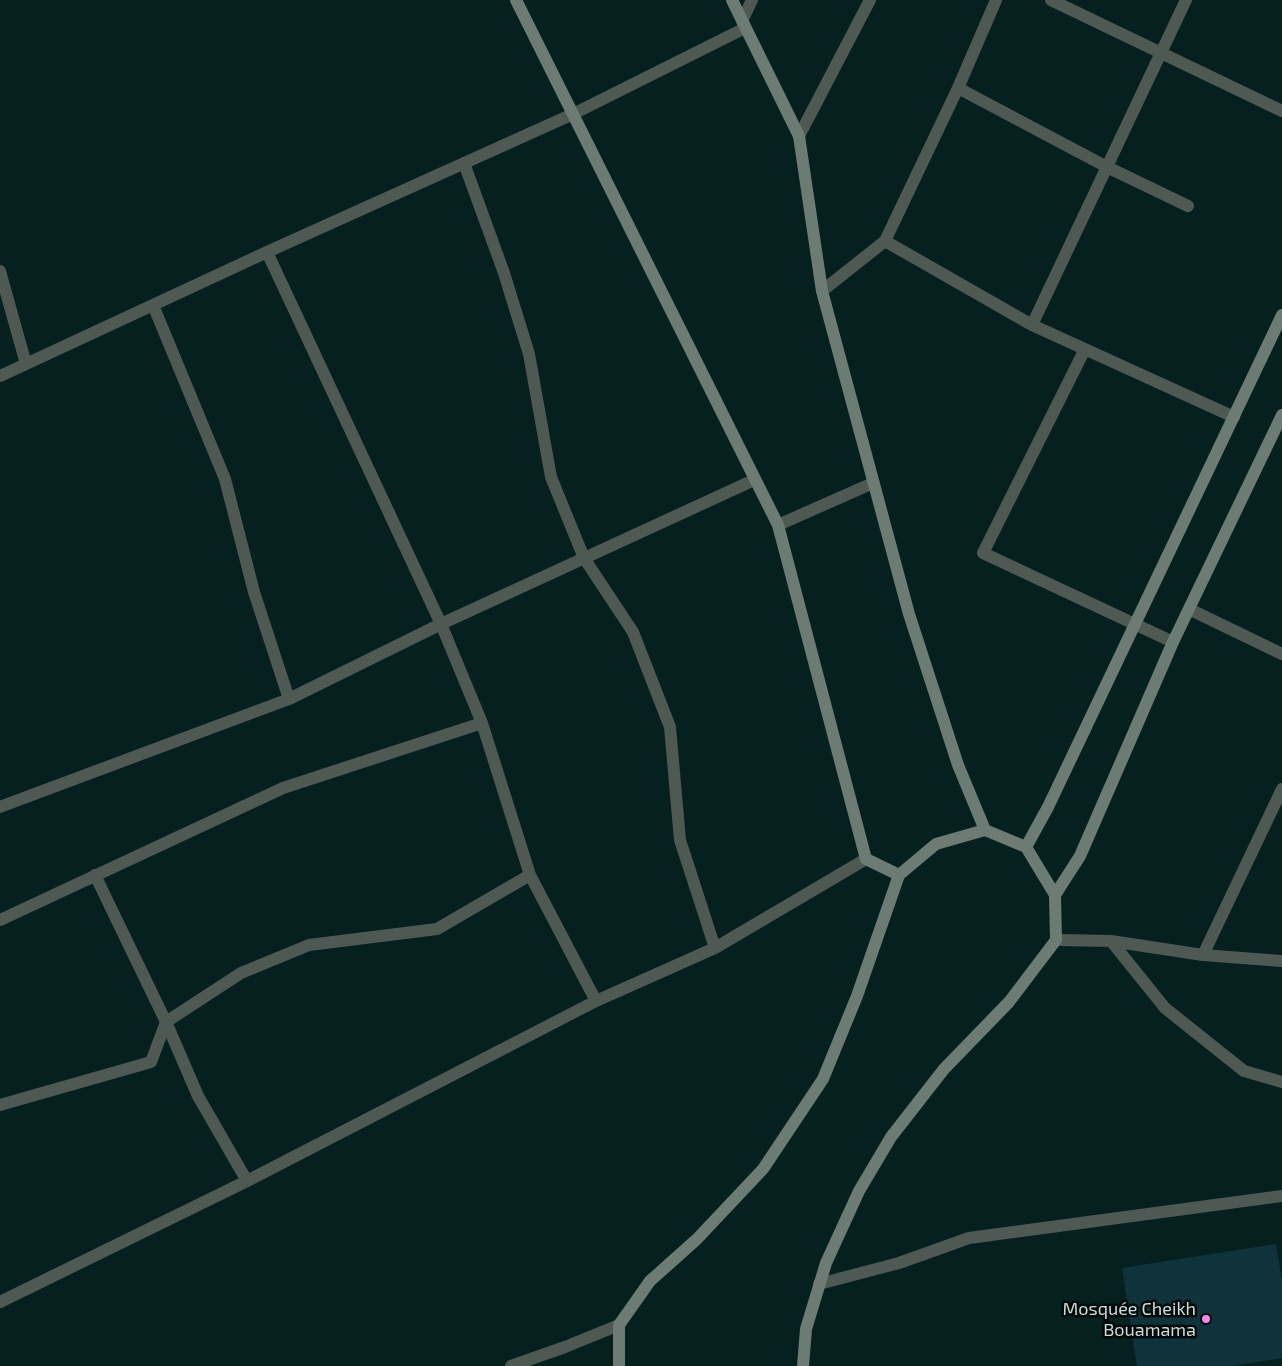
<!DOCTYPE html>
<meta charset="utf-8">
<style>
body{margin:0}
canvas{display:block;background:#05201f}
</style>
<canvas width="1282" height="1366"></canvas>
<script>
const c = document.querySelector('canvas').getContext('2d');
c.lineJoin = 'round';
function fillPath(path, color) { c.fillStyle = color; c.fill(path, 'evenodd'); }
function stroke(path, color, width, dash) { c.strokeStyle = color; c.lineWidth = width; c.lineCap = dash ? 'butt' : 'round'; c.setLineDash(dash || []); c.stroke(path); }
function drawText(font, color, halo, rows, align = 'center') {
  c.font = font + ' "Exo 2",sans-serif'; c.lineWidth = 5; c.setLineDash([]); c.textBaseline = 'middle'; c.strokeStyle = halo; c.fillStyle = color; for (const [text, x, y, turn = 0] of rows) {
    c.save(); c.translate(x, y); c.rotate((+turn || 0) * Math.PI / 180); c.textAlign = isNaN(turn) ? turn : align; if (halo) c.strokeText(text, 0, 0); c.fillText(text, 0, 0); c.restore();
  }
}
fillPath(new Path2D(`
 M1276,1244L1282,1280V1358L1232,1366H1137L1122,1268Z`), '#0f323b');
stroke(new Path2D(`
 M1051,0L1282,111
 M742,21L752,0
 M958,88L1107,167L1188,206
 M799,136L870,0
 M464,163L504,273L529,354L551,477L584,558L633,632L670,727L680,840L715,948
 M885,241L1032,325L1234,417
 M267,252L441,624L482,723L530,875L596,1001
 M0,271L26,364
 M822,291L885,241L958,88L996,0
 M153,305L225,479L254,592L289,699
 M1032,325L1186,0
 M1085,349L983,553L1173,642
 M0,376L267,252L573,114L745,28
 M778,525L873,483
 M1189,609L1282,654
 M0,807L289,699L441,624L754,480
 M95,875L166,1022L198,1096L247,1181
 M0,920L283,788L482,723
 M1056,940L1111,941L1165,1008L1244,1071L1282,1082
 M1111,941L1203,955L1282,961
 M1203,955L1282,789
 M0,1105L151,1062L166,1022L241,973L309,945L437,929L530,875
 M819,1284L899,1263L969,1238L1282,1196
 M0,1302L247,1181L596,1001L715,948L866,859
 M511,1366L565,1347L619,1325`), '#4f5954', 12);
stroke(new Path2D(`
 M516,0L778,525L866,859L899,875
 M732,0L799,136L822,291L909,614L958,765L985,830
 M1026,847L1048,807L1282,315
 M1055,895L1080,856L1173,642L1282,415
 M619,1366V1325L650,1281L697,1239L763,1169L823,1079L857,996L899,875L936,844L985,830L1026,847L1055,895L1056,940L1009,1002L944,1069L891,1137L859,1191L826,1263L806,1329L803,1366`), '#6c7c74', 12);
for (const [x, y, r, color] of [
 [1206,1319,5,"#f888ea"]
]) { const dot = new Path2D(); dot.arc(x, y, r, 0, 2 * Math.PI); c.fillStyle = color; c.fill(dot); stroke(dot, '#010808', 2); }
drawText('18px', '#ccdcdb', '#010808', [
 ["Mosquée Cheikh",1196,1309],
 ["Bouamama",1196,1330]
], 'right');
</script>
